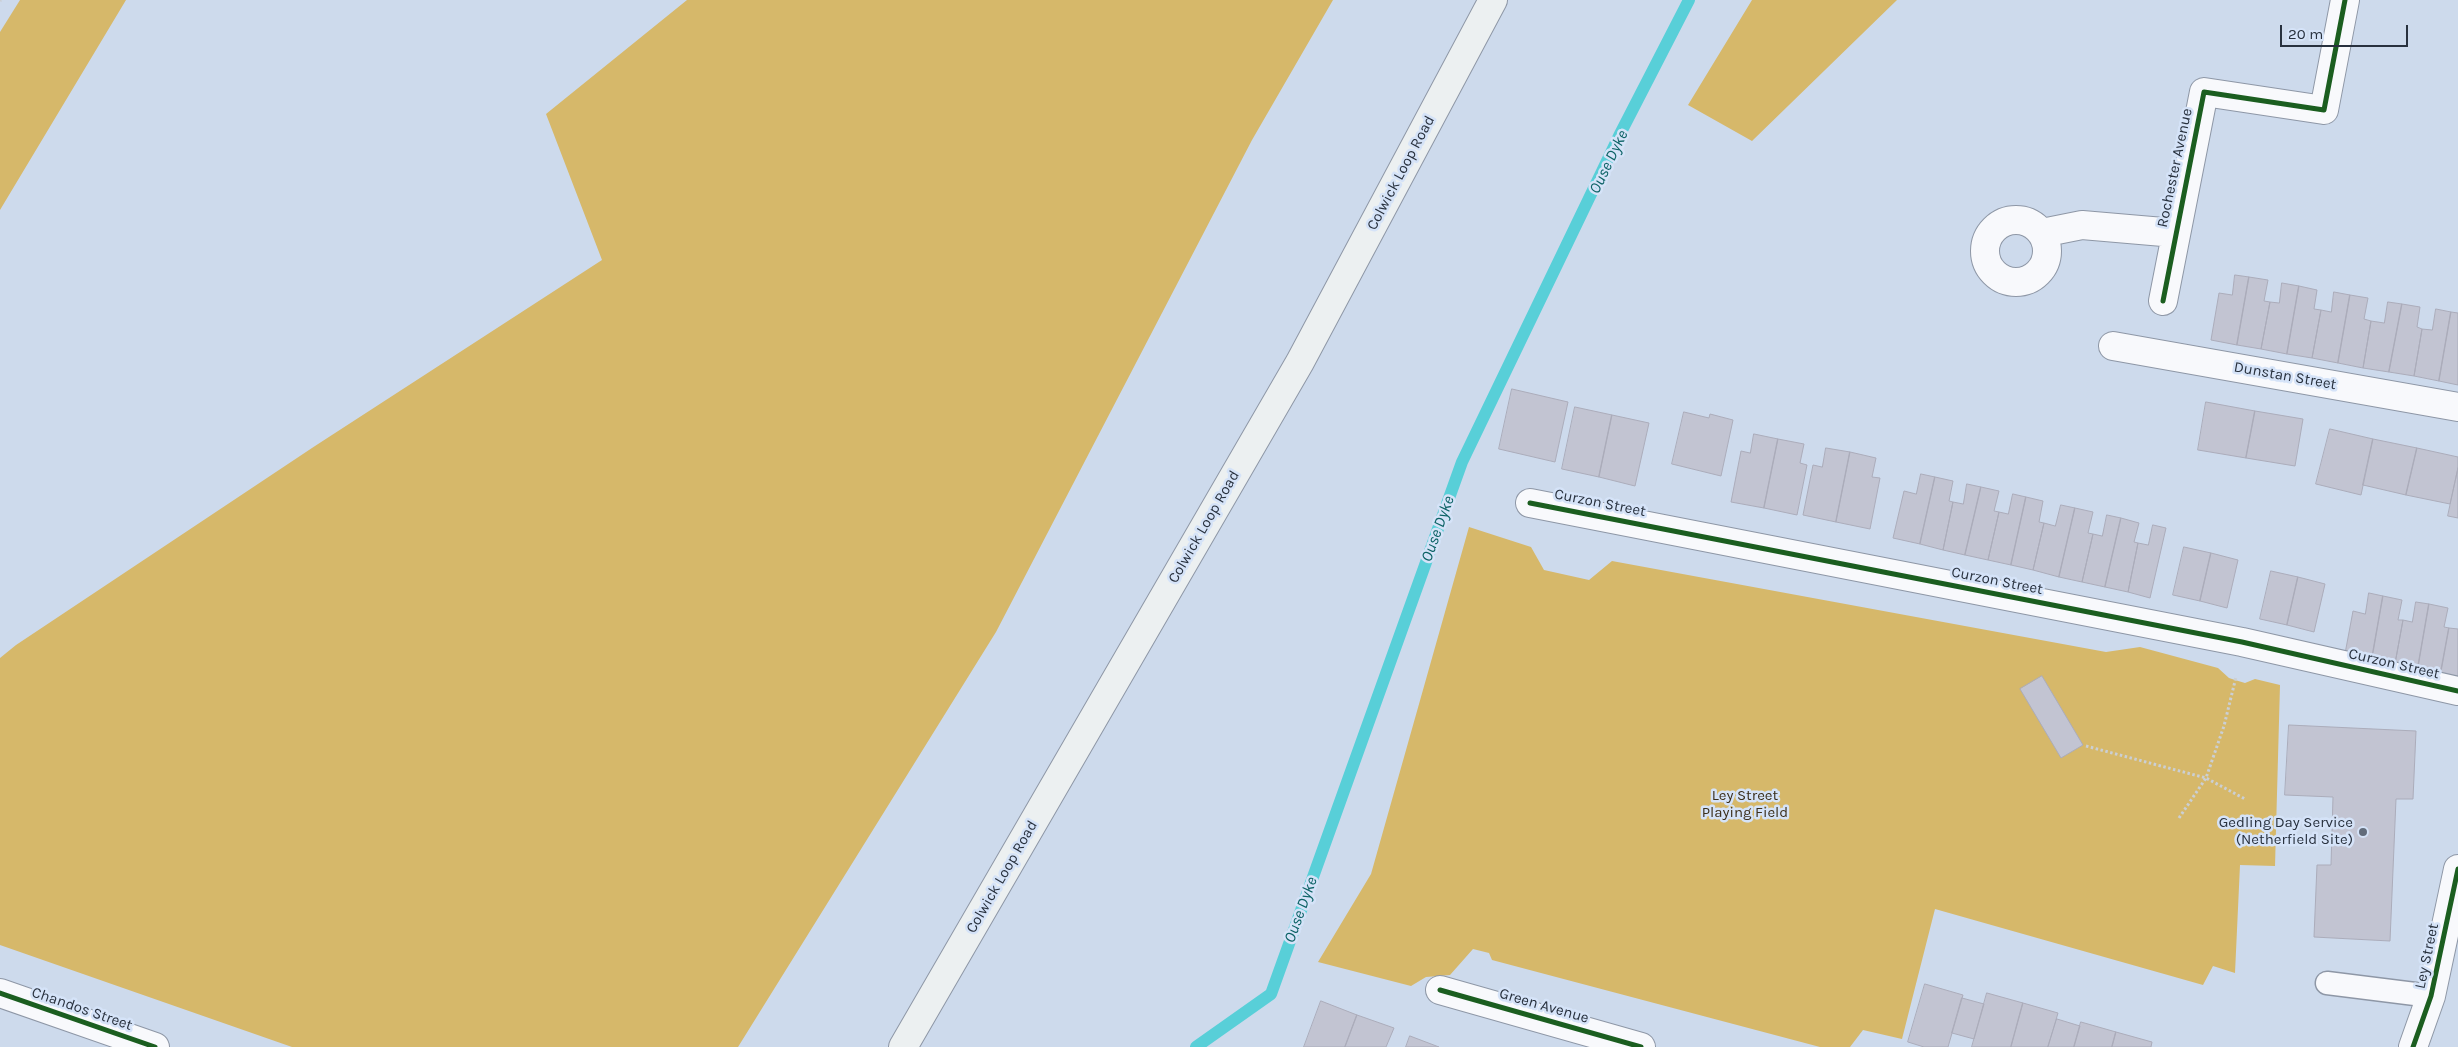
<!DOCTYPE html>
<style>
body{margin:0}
#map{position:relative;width:2458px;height:1047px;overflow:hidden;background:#cddaec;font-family:Karla,sans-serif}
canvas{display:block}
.scale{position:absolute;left:2280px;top:25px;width:128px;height:22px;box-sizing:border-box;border:2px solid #28313e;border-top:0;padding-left:6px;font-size:15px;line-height:18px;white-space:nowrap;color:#28313e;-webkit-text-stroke:4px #d5e3f8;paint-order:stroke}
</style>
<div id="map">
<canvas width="2458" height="1047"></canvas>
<div class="scale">20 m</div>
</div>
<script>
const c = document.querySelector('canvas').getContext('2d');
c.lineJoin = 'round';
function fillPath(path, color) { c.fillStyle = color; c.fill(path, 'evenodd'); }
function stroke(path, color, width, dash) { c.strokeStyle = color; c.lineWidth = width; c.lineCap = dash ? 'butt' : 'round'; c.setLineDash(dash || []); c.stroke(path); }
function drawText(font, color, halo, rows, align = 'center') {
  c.font = font + ' Karla,sans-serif'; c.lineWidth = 5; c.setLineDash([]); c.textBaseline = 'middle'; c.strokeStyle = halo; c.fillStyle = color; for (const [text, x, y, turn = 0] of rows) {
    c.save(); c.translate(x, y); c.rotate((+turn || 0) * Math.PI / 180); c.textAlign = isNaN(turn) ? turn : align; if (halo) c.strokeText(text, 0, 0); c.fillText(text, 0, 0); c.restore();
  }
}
fillPath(new Path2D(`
 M20,0H126L0,210V32Z
 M687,0H1333L1252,140L996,632L738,1047H292L0,945V658L16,645L315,446L602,260L546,114Z
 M1752,0H1897L1752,141L1688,105Z
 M1469,527L1531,547L1544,570L1589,580L1612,561L2106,652L2140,647L2218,668L2229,678L2235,680L2245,683L2255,679L2280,685L2275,866L2240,865L2235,973L2213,966L2203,985L1935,909L1902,1039L1863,1030L1850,1047H1820L1492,960L1489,953L1473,949L1450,975L1426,977L1411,986L1318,962L1371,874Z`), '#d6b86a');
stroke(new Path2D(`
 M1196,1047L1271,994L1462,462L1619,136L1689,0`), '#58cfd8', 12);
const building = new Path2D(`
 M2235,275L2249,277L2237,345L2211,340L2219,293L2232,295Z
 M2249,277L2268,280L2264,301L2270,302L2261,349L2237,345Z
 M2282,283L2299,286L2287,354L2261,349L2270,302L2279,303Z
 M2299,286L2317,290L2314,309L2321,310L2312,358L2287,354Z
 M2334,292L2350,295L2338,363L2312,358L2321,310L2331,312Z
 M2350,295L2368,298L2364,319L2371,321L2363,368L2338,363Z
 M2388,302L2402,304L2389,372L2363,368L2371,321L2384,323Z
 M2402,304L2420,307L2417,327L2422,329L2414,376L2389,372Z
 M2436,309L2451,312L2439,381L2414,376L2422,329L2432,330Z
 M2451,312L2458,313V385L2439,381Z
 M1512,389L1568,402L1555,462L1499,449Z
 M2206,402L2255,411L2246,458L2198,450Z
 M1575,407L1612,415L1599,477L1562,469Z
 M2255,411L2303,419L2295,466L2246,458Z
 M1684,412L1709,418L1710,414L1733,420L1721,476L1672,464Z
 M1612,415L1649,423L1635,486L1599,477Z
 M2330,429L2373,439L2361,495L2316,484Z
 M1754,434L1778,439L1764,508L1731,502L1741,451L1750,453Z
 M1778,439L1804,444L1800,463L1807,465L1797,515L1764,508Z
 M2373,439L2417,448L2406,495L2363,485Z
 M1826,448L1850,452L1836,522L1803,515L1813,465L1822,467Z
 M2417,448L2458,457V468L2450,504L2406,495Z
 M1850,452L1876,458L1872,477L1880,478L1870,529L1836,522Z
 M2458,468V518L2448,516Z
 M1921,474L1935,477L1920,544L1893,538L1904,491L1916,494Z
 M1935,477L1953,481L1949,501L1953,502L1943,550L1920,544Z
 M1967,484L1981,487L1965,555L1943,550L1953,502L1963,504Z
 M1981,487L1999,491L1994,511L1999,512L1988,560L1965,555Z
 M2013,494L2026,497L2011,565L1988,560L1999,512L2008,514Z
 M2026,497L2043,501L2039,522L2044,523L2033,570L2011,565Z
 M2061,505L2075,508L2059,577L2033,570L2044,523L2055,526Z
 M2075,508L2093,512L2088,533L2093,534L2082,582L2059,577Z
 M2107,515L2121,518L2105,587L2082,582L2093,534L2102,536Z
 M2121,518L2139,523L2134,542L2138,543L2128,592L2105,587Z
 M2153,525L2166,528L2150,598L2128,592L2138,543L2148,545Z
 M2184,547L2211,553L2200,601L2173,595Z
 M2211,553L2238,560L2227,608L2200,601Z
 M2271,571L2298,577L2287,625L2260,619Z
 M2298,577L2325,584L2314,632L2287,625Z
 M2369,593L2383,596L2371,664L2344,659L2353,611L2365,614Z
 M2383,596L2402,600L2398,620H2403L2394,669L2371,664Z
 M2416,602L2429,604L2417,673L2394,669L2403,620L2412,622Z
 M2429,604L2448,608L2444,627L2449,628L2440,677L2417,673Z
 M2449,628L2458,629V681L2440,677Z
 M2042,676L2083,745L2061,758L2020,689Z
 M2289,725L2416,731L2413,799H2396L2390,941L2314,937L2317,865H2331L2333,797L2285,795Z
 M1925,984L1963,995L1948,1047H1924L1908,1042Z
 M1987,993L2023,1003L2011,1047H1972Z
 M1962,998L1984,1004L1974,1039L1952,1033Z
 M1321,1001L1357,1015L1345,1047H1304Z
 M2023,1003L2058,1013L2048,1047H2011Z
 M1357,1015L1394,1028L1386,1047H1345Z
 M2057,1019L2080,1026L2074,1047H2048Z
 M2081,1022L2116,1032L2112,1047H2074Z
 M2116,1032L2152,1042L2151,1047H2112Z
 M1410,1036L1439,1047H1406Z`);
fillPath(building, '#c2c4d2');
stroke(building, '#abacba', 1);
const lane = new Path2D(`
 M2327,983L2431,996`);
const street = new Path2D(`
 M1985 251a31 31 0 1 1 62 0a31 31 0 1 1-62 0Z
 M2042,233L2082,225L2175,233
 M2163,301L2204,92L2324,110L2345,0
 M2113,346L2458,407
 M1530,503L2242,642L2458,691
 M1440,990L1641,1047
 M0,993L155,1047
 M2413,1047L2431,996L2458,869`);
const secondary = new Path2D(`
 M903,1047L1300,362L1493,0`);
stroke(lane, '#8e97a6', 25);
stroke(street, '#8e97a6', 30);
stroke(secondary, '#8e97a6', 30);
stroke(new Path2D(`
 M0,1L1,0
 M2086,746L2206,778L2245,799
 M2179,818L2206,778L2224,726L2236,677`), '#cbcfd4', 3, [2.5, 2.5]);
stroke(lane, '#f8f9fc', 22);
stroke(street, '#f8f9fc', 28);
stroke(secondary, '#ecf0f1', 28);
stroke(new Path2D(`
 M2163,301L2204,92L2324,110L2345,0
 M1530,503L2242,642L2458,691
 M1440,990L1641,1047
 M0,993L155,1047
 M2413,1047L2431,996L2458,869`), '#1b5e20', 5);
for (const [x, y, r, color] of [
 [2363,832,5,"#626c7b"]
]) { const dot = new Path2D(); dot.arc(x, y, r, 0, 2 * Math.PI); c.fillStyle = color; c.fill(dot); stroke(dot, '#d5e3f8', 2); }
drawText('15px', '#28313e', '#d5e3f8', [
 ["Rochester Avenue",2175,168,-78],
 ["Colwick Loop Road",1401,173,-62],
 ["Dunstan Street",2285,376,10],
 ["Curzon Street",1600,503,11],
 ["Colwick Loop Road",1204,527,-60],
 ["Curzon Street",1997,581,11],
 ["Curzon Street",2394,664,13],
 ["Colwick Loop Road",1002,877,-60],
 ["Ley Street",2427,956,-78],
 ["Green Avenue",1544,1006,16],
 ["Chandos Street",82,1009,19]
]);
drawText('15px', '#3a2e1a', '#d5e3f8', [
 ["Ley Street",1745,796],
 ["Playing Field",1745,813]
]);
drawText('15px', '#28313e', '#d5e3f8', [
 ["Gedling Day Service",2353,823],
 ["(Netherfield Site)",2353,840]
], 'right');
drawText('italic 16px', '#0d6366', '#d5e3f8', [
 ["Ouse Dyke",1609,162,-64],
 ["Ouse Dyke",1438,529,-70],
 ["Ouse Dyke",1301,910,-70]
]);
</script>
